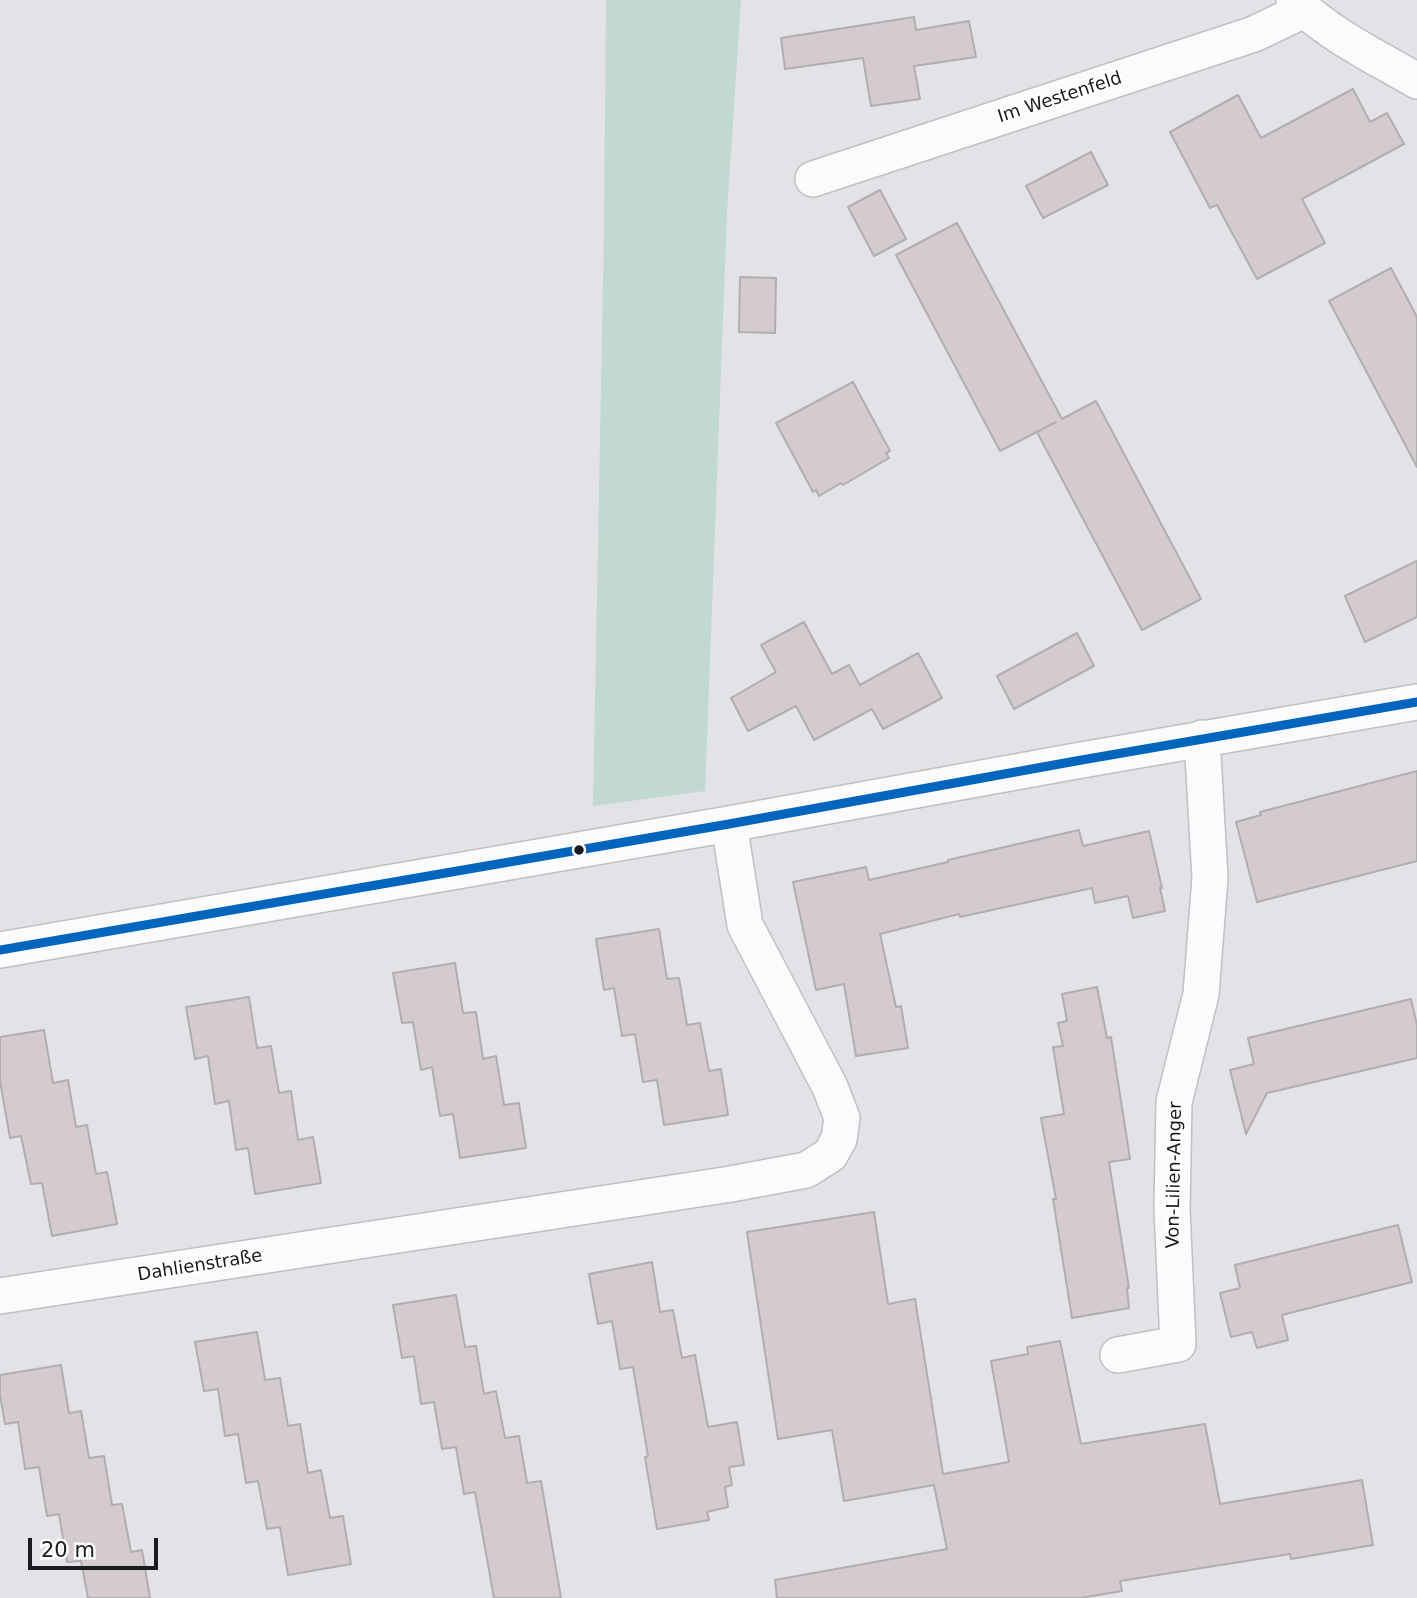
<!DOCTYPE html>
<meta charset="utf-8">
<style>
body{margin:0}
#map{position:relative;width:1417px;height:1598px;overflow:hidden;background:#e2e2e7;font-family:"DejaVu Sans",sans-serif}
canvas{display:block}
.scale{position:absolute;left:28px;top:1538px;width:130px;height:32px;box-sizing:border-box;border:4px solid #1a1b1e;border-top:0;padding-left:9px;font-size:21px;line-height:24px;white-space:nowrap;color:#1a1b1e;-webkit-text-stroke:5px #fff;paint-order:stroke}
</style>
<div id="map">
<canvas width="1417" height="1598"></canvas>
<div class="scale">20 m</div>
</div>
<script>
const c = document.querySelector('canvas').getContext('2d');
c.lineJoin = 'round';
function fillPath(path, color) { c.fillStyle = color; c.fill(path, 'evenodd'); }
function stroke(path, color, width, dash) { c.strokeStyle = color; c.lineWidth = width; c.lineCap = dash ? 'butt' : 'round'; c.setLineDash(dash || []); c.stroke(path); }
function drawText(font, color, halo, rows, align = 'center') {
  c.font = font + ' "DejaVu Sans",sans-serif'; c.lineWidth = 5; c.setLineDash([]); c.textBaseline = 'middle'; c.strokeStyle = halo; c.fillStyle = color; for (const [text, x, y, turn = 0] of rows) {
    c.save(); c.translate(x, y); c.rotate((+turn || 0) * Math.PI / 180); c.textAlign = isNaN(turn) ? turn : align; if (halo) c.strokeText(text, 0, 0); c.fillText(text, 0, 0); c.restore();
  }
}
fillPath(new Path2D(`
 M606,0H741L727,213L705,791L593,806L604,230Z`), '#c1d9ce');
const building = new Path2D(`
 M914,17L916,30L969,21L976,57L914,66L920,99L871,106L863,58L785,69L781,38Z
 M1353,89L1370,122L1387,113L1404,144L1302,199L1325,243L1257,279L1217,205L1210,208L1170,132L1238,95L1261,138Z
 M1091,152L1108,185L1043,218L1026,186Z
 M880,190L906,239L874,256L848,207Z
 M957,223L1062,419L1096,401L1201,599L1142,630L1037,432L1056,422L1000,451L896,255Z
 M1391,268L1417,317V467L1329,301Z
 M740,277L776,278L775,333L739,332Z
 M853,382L890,451L886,453L889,458L843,485L841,483L819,496L816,490L813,492L776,423Z
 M1417,561V617L1365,642L1345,596Z
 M804,622L832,674L849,665L860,685L918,653L942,698L883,729L872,709L814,740L796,706L748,731L731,698L776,672L761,645Z
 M1077,633L1094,666L1014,709L997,676Z
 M1417,771V861L1257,902L1236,822L1261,815L1260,812Z
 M1079,830L1083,846L1149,831L1162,888H1160L1165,911L1133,918L1128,896L1095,903L1092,888L960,917L959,914L880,934L896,1007L901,1006L908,1048L856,1056L844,984L816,990L793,882L866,867L869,880L948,862V860Z
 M659,929L667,979L679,978L687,1025L700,1023L709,1071L721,1069L728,1115L664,1125L657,1080L643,1082L635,1034L622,1036L614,988L604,990L596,939Z
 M455,963L463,1013L476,1012L483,1059L496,1056L504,1105L519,1103L526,1148L460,1158L453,1114L440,1116L432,1067L421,1070L413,1022L402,1023L393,973Z
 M1097,987L1107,1038L1111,1037L1130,1159L1109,1162L1129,1288H1127L1129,1308L1072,1318L1053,1199H1056L1041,1118L1064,1114L1053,1047L1063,1046L1058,1023L1067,1021L1062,994Z
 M249,997L257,1048L271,1046L279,1093L291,1091L298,1140L313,1137L321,1183L255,1194L248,1148L236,1150L229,1101L215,1104L208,1056L195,1059L186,1007Z
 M1411,999L1417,1025V1058L1267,1093L1246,1134L1230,1070L1254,1064L1248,1038Z
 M44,1030L53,1083L68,1080L76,1127L87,1125L96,1174L107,1172L117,1224L52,1236L42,1183L31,1184L21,1136L10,1138L0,1081V1037Z
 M874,1212L888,1304L915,1299L943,1474L1009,1462L991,1361L1028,1354L1027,1347L1060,1341L1081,1444L1205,1424L1220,1504L1362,1480L1373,1545L1291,1559L1290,1554L1120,1581L1122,1591L1080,1598H777L775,1580L947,1549L934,1485L844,1501L832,1430L778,1439L747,1232Z
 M1398,1225L1412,1282L1282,1315L1288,1340L1257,1348L1252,1332L1231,1337L1220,1293L1240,1288L1235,1265Z
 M652,1262L660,1312L673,1310L682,1358L695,1355L708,1427L737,1422L744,1465L729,1467L732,1485L725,1487L728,1507L707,1512L709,1520L657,1529L645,1457L648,1456L633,1367L620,1369L612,1321L598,1324L589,1274Z
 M456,1295L465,1347L476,1346L484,1394L496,1391L505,1438L519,1436L527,1483L541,1481L561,1598H494L475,1492L464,1494L456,1447L442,1449L434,1402L421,1404L414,1356L402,1358L393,1305Z
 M257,1332L265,1380L280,1378L288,1426L300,1424L308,1473L321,1470L330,1518L343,1516L351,1564L288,1575L280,1527L267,1529L258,1481L246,1483L238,1434L225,1436L218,1389L204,1391L195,1342Z
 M61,1365L69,1413L81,1411L89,1458L104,1456L112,1505L122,1504L131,1552L142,1550L150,1598H88L81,1561L67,1562L59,1514L47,1516L39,1467L25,1469L18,1422L5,1424L0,1395V1375Z`);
fillPath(building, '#d6cbcc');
stroke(building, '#b0aeb1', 2);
const minor = new Path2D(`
 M1294,0C1328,34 1376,57 1417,81
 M813,179L1254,34L1304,10
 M0,950L729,824L1076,761L1417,702
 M0,1296L731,1184L806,1170L830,1155L839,1139L842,1118L830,1087L745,925L729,824
 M1118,1355L1178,1344L1172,1209L1174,1102L1201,994L1210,878L1202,738`);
stroke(minor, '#bfc0c4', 38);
stroke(minor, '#fbfbfb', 35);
stroke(new Path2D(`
 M0,950L729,824L1076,761L1417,702`), '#0065bd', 9);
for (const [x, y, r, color] of [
 [579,850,6,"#1a1b1e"]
]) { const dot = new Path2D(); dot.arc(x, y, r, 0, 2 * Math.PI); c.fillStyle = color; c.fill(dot); stroke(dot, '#fff', 2.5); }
drawText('18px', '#1a1b1e', '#fff', [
 ["Im Westenfeld",1060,98,-18],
 ["Von-Lilien-Anger",1175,1175,-89],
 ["Dahlienstraße",200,1266,-9]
]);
</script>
